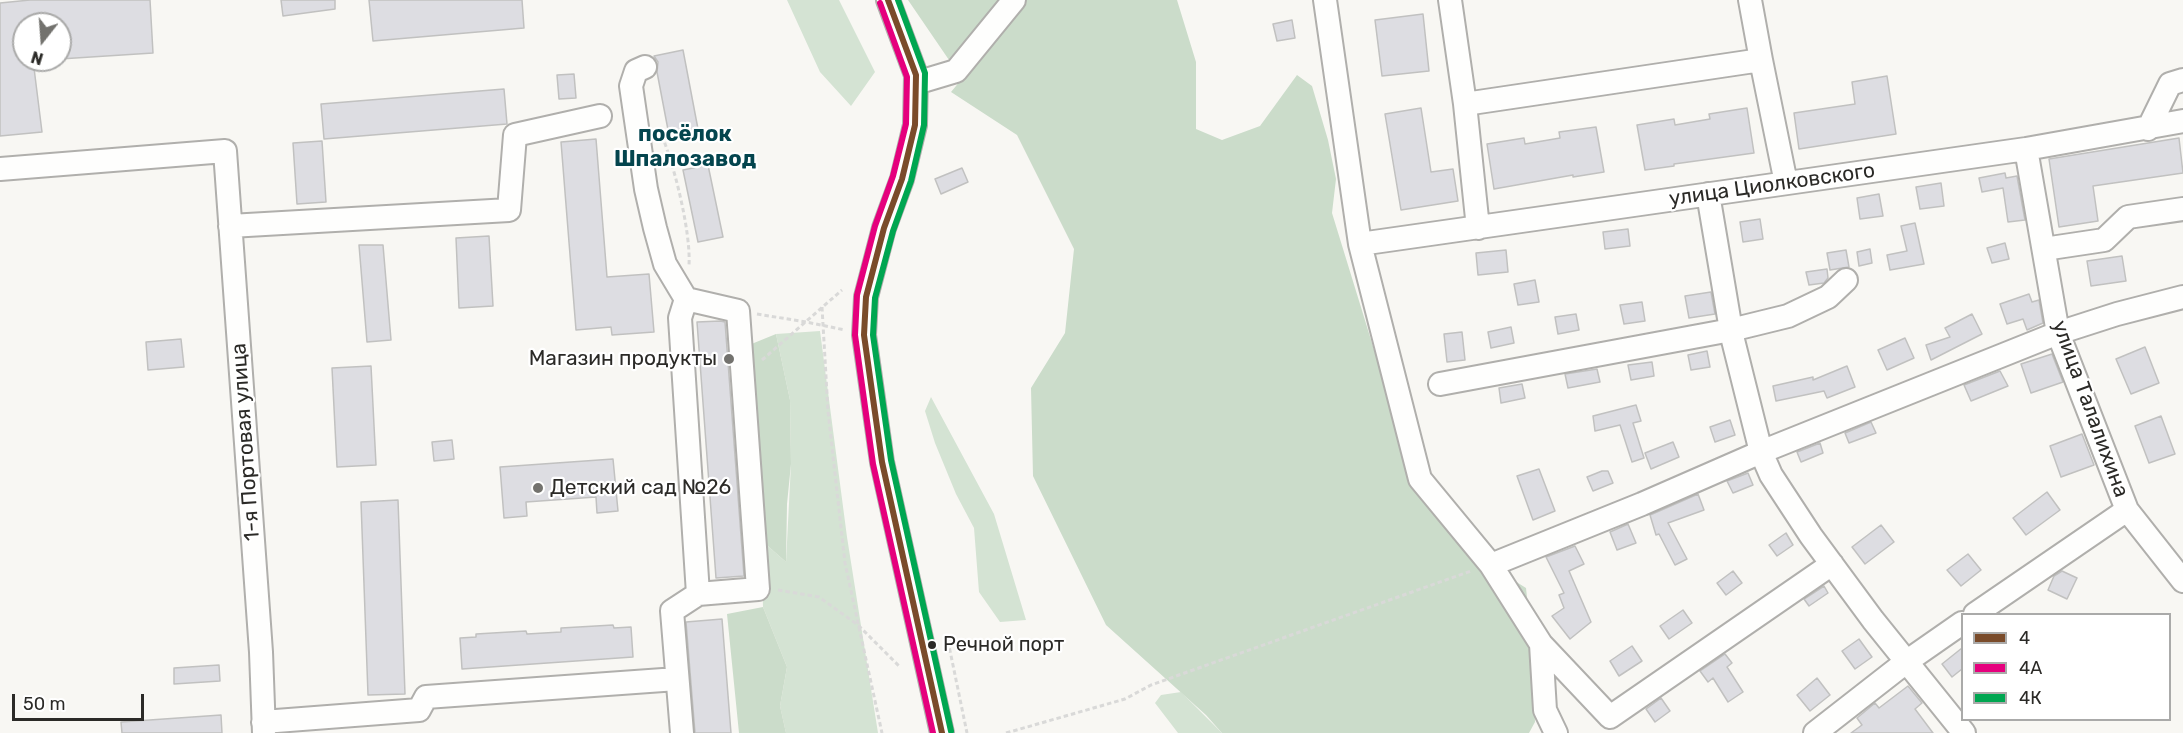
<!DOCTYPE html>
<meta charset="utf-8">
<style>
body{margin:0}
#map{position:relative;width:2183px;height:733px;overflow:hidden;background:#f8f7f3;font-family:Rubik,sans-serif}
canvas{display:block}
.legend{position:absolute;left:1961px;top:613px;width:210px;height:108px;box-sizing:border-box;background:#fff;border:2px solid #aaaaa9;margin:0;padding:8px 10px;list-style:none;font-size:18px;color:#2b2a27}
.legend li{display:flex;align-items:center;gap:12px;height:30px}
.legend b{width:30px;border:2px solid #aaaaa9}
.north{position:absolute;left:12px;top:12px;width:60px;height:60px;box-sizing:border-box;background:#fff;border:2px solid #aaaaa9;border-radius:50%;rotate:197deg;font-size:16px;font-weight:700;line-height:24px;text-align:center;color:#2b2a27}
.north::after{content:'';display:block;margin:auto;width:21px;height:27px;background:#73726e;clip-path:polygon(50% 0,100% 100%,50% 72%,0 100%)}
.scale{position:absolute;left:12px;top:694px;width:132px;height:27px;box-sizing:border-box;border:3px solid #2b2a27;border-top:0;padding-left:8px;font-size:18px;line-height:21px;white-space:nowrap;color:#2b2a27;-webkit-text-stroke:4px #fff;paint-order:stroke}
</style>
<div id="map">
<canvas width="2183" height="733"></canvas>
<ul class="legend">
<li><b style="height:8px;background:#7a4b2a"></b>4</li>
<li><b style="height:8px;background:#e5007d"></b>4А</li>
<li><b style="height:8px;background:#00a651"></b>4К</li>
</ul>
<div class="north">N</div>
<div class="scale">50 m</div>
</div>
<script>
const c = document.querySelector('canvas').getContext('2d');
c.lineJoin = 'round';
function fillPath(path, color) { c.fillStyle = color; c.fill(path, 'evenodd'); }
function stroke(path, color, width, dash) { c.strokeStyle = color; c.lineWidth = width; c.lineCap = dash ? 'butt' : 'round'; c.setLineDash(dash || []); c.stroke(path); }
function drawText(font, color, halo, rows, align = 'center') {
  c.font = font + ' Rubik,sans-serif'; c.lineWidth = 4.5; c.setLineDash([]); c.textBaseline = 'middle'; c.strokeStyle = halo; c.fillStyle = color; for (const [text, x, y, turn = 0] of rows) {
    c.save(); c.translate(x, y); c.rotate((+turn || 0) * Math.PI / 180); c.textAlign = isNaN(turn) ? turn : align; if (halo) c.strokeText(text, 0, 0); c.fillText(text, 0, 0); c.restore();
  }
}
fillPath(new Path2D(`
 M787,0H839L875,72L851,106L820,72Z
 M820,331L847,537L878,733H786L780,706L787,667L763,607L761,540L786,562L791,464L790,400L776,334Z
 M931,397L994,514L1026,620L1000,622L979,592L974,528L956,494L935,443L925,411Z
 M1181,692L1222,733H1178L1155,703L1161,695Z`), '#d4e3d3');
fillPath(new Path2D(`
 M908,0H999L949,60Z
 M1027,0H1177L1196,62V129L1222,140L1260,126L1297,75L1312,86L1328,140L1336,179L1332,213L1415,483L1472,554L1526,588L1533,652L1535,722L1529,733H1222L1206,715L1106,625L1033,476L1031,388L1065,333L1074,249L1017,135L951,92Z
 M776,334L790,400L791,464L787,504L786,562L761,540L749,345Z
 M763,607L787,667L780,706L786,733H739L727,614Z`), '#cbdcca');
const building = new Path2D(`
 M30,0H150L153,53L60,59V24H24V60H33L42,132L0,136V3Z
 M281,0H335V9L283,16Z
 M369,0H522L524,28L373,41Z
 M1423,14L1429,71L1382,76L1375,20Z
 M1292,20L1295,38L1277,41L1273,24Z
 M683,50L698,129L669,135L657,72L658,62L654,56Z
 M574,74L576,98L559,99L557,75Z
 M1887,76L1896,134L1799,149L1794,113L1855,104L1852,82Z
 M504,89L507,124L324,139L321,104Z
 M1421,108L1431,172L1453,169L1458,201L1401,210L1385,114Z
 M1747,108L1754,153L1674,164V166L1645,170L1637,125L1674,119L1675,125L1710,119L1709,114Z
 M1596,127L1604,172L1573,177V175L1494,189L1487,144L1524,138L1525,144L1560,138L1559,132Z
 M2179,138L2183,173L2093,186L2098,221L2059,227L2049,159Z
 M596,139L607,277L649,274L654,332L612,335L611,327L576,330L561,142Z
 M322,141L326,202L297,204L293,143Z
 M708,165L723,237L698,242L683,170Z
 M962,168L968,182L941,194L935,179Z
 M2005,173L2006,178L2017,176L2025,220L2008,222L2003,188L1982,192L1979,178Z
 M1941,183L1944,206L1920,209L1916,187Z
 M1879,194L1883,216L1860,219L1857,198Z
 M1760,219L1763,239L1743,242L1740,222Z
 M1915,223L1924,264L1890,270L1887,255L1907,251L1901,226Z
 M1628,229L1630,246L1605,249L1603,232Z
 M489,236L493,306L459,308L456,238Z
 M2005,243L2009,259L1992,263L1987,248Z
 M359,245H383L391,340L367,342Z
 M1870,249L1872,263L1859,266L1857,252Z
 M1506,250L1508,272L1478,275L1476,253Z
 M1846,250L1849,267L1830,270L1827,253Z
 M2122,256L2126,281L2091,286L2087,261Z
 M1827,269L1828,278L1824,283L1809,285L1806,272Z
 M1535,280L1539,302L1518,305L1514,284Z
 M1711,292L1715,314L1689,318L1685,296Z
 M2029,294L2032,302L2039,300L2043,323L2027,330L2023,319L2007,324L2000,304Z
 M1642,302L1645,321L1624,324L1620,305Z
 M1576,314L1579,330L1558,334L1555,317Z
 M1972,314L1982,334L1931,360L1926,345L1950,337L1945,328Z
 M720,321L725,322L744,576L716,578L697,322Z
 M1511,327L1514,343L1491,348L1488,332Z
 M1462,332L1465,360L1447,362L1444,334Z
 M1905,338L1914,358L1887,370L1878,350Z
 M181,339L184,367L148,370L146,342Z
 M2145,347L2159,383L2131,394L2116,359Z
 M1707,351L1710,367L1691,370L1688,355Z
 M2052,354L2063,382L2031,393L2021,364Z
 M1652,362L1654,376L1631,380L1628,365Z
 M371,366L376,465L337,467L332,368Z
 M1847,366L1855,387L1827,398L1824,391L1776,401L1773,386L1813,377V380Z
 M1597,369L1600,382L1568,388L1565,374Z
 M2000,371L2008,386L1971,401L1964,385Z
 M1522,384L1525,398L1501,403L1499,388Z
 M1636,405L1641,421L1633,423L1644,458L1632,462L1620,425L1595,431L1593,416Z
 M2161,416L2175,454L2149,463L2135,426Z
 M1730,420L1735,435L1715,442L1710,427Z
 M1871,422L1876,433L1849,443L1845,433Z
 M2082,434L2094,465L2061,477L2050,446Z
 M452,440L454,459L434,461L432,442Z
 M1673,442L1679,457L1651,469L1645,453Z
 M1820,443L1823,453L1801,462L1797,452Z
 M613,459L618,511L597,513L596,497L526,502L527,516L504,518L500,467Z
 M1539,469L1555,511L1533,520L1517,476Z
 M1602,471H1608L1613,483L1593,491L1587,477Z
 M1748,473L1753,485L1733,493L1727,481Z
 M2047,492L2060,510L2026,535L2013,518Z
 M1698,494L1704,510L1668,523L1687,559L1675,565L1659,534L1656,535L1650,515Z
 M398,500L405,694L368,695L361,502Z
 M1628,524L1636,543L1617,550L1610,532Z
 M1881,525L1894,542L1865,564L1852,547Z
 M1786,533L1793,545L1777,556L1769,545Z
 M1575,546L1584,564L1569,571L1591,622L1570,639L1552,616L1564,608L1559,595L1564,593L1546,557Z
 M1968,554L1981,570L1961,586L1947,570Z
 M1733,571L1742,583L1726,595L1717,583Z
 M2062,571L2077,578L2067,599L2048,590L2054,576Z
 M1824,586L1828,593L1809,606L1804,599Z
 M1683,610L1692,623L1669,639L1660,626Z
 M722,619L731,733H695L686,622Z
 M613,625L614,628L631,627L633,657L462,669L460,638L476,637V634L526,631L527,634L561,632V628Z
 M1859,639L1872,657L1855,669L1842,651Z
 M1632,646L1642,661L1619,676L1610,661Z
 M1962,648V669L1952,677L1942,664Z
 M1725,654L1732,663L1727,667L1743,692L1728,702L1713,678L1708,682L1700,671Z
 M219,665L220,681L174,684V668Z
 M1817,678L1830,695L1810,711L1797,695Z
 M1908,686L1922,703L1915,709L1933,733H1851L1862,725L1857,718L1875,703L1879,708Z
 M1661,698L1670,711L1655,722L1646,709Z
 M221,715L222,733H122L121,722Z`);
fillPath(building, '#dddde2');
stroke(building, '#c1c1c0', 1.5);
const minor = new Path2D(`
 M888,0L916,75L915,125L902,179L884,228L866,297L864,335L882,462L942,733
 M1325,0L1360,244L1420,479L1491,565L1541,644L1545,710L1556,733
 M1450,0L1465,104
 M1750,0L1761,60
 M645,67L636,71L631,86L646,189L655,228L665,264L686,299L738,311L758,589L698,594L672,611L682,733
 M916,83L956,71L1014,0
 M2148,129L2170,84L2183,80
 M2026,149L2058,333L2127,510L2183,581
 M0,169L225,151L261,652L264,733
 M1708,194L1732,336L1761,452L1771,475L1811,536L1873,620L1964,733
 M230,226L509,210L515,135L600,116
 M1478,228L1465,104L1761,60L1786,183
 M1360,244L2026,149L2183,121
 M2044,249L2104,240L2128,217L2183,209
 M686,299L680,318L698,594
 M1440,384L1731,330L1788,316L1828,297L1846,280
 M1491,565L1642,504L1761,452L2058,333L2117,314L2183,297
 M1975,614L2127,510
 M1541,644L1610,717L1832,564
 M263,722L419,710L426,697L677,679
 M1815,733L1906,662L1962,623`);
stroke(minor, '#b0afac', 26);
stroke(new Path2D(`
 M659,129C673,159 691,231 689,265
 M822,307L828,411L845,563L882,733
 M757,314L806,322L845,330
 M762,360L842,290
 M778,590L819,597L858,625L899,666
 M948,641L967,733
 M1006,733L1125,699L1151,685L1471,571`), '#d9d9d8', 3, [4.5, 3]);
stroke(minor, '#fefefd', 22);
stroke(new Path2D(`
 M888,0L916,75L915,125L902,179L884,228L866,297L864,335L882,462L942,733`), '#7a4b2a', 6);
stroke(new Path2D(`
 M880,3L907,77L906,124L893,176L875,226L857,295L855,335L873,464L933,733`), '#e5007d', 6);
stroke(new Path2D(`
 M898,0L925,73L924,125L911,181L893,231L875,298L873,335L891,460L951,731`), '#00a651', 6);
for (const [x, y, r, color] of [
 [729,359,6,"#73726e"],
 [538,488,6,"#73726e"],
 [932,645,5,"#2b2a27"]
]) { const dot = new Path2D(); dot.arc(x, y, r, 0, 2 * Math.PI); c.fillStyle = color; c.fill(dot); stroke(dot, '#fff', 2); }
drawText('20px', '#2b2a27', '#fff', [
 ["Речной порт",943,645]
], 'left');
drawText('21px', '#2b2a27', '#fff', [
 ["улица Циолковского",1772,185,-8],
 ["улица Талалихина",2090,409,70],
 ["1-я Портовая улица",246,442,-94]
]);
drawText('21px', '#2b2a27', '#fff', [
 ["Магазин продукты",717,359],
 ["Детский сад №26",550,488,"left"]
], 'right');
drawText('bold 22px', '#04454e', '#fff', [
 ["посёлок",685,135],
 ["Шпалозавод",685,160]
]);
</script>
